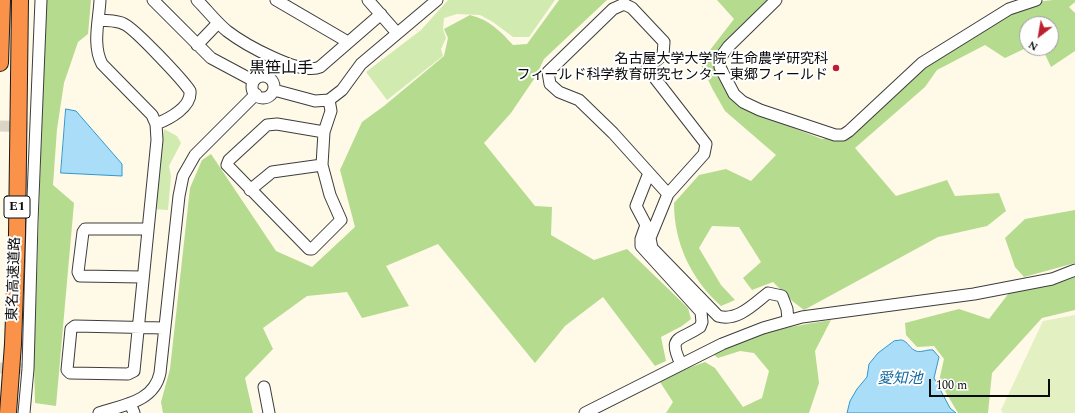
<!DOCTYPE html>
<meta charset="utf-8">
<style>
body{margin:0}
#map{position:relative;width:1075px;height:413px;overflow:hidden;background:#fff9e7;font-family:Spectral,serif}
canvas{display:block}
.north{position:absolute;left:1019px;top:16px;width:40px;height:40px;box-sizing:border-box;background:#fff;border:1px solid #9d9d9d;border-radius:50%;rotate:211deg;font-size:11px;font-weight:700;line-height:16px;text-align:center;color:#0a0a0a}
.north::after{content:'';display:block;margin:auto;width:14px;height:18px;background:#bd1f2d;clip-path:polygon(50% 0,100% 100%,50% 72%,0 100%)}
.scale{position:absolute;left:929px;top:379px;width:121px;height:18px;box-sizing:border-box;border:2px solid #0a0a0a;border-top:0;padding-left:5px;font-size:12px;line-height:14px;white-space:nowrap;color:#0a0a0a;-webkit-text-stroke:3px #fff;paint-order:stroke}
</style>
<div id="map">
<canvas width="1075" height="413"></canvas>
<div class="north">N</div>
<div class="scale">100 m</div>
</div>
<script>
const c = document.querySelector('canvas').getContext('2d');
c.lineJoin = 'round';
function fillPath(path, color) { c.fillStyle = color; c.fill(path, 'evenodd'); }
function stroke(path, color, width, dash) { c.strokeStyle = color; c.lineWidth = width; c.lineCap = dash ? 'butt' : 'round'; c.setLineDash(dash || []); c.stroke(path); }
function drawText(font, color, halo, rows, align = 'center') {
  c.font = font + ' Spectral,"Noto Sans JP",serif'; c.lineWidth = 4; c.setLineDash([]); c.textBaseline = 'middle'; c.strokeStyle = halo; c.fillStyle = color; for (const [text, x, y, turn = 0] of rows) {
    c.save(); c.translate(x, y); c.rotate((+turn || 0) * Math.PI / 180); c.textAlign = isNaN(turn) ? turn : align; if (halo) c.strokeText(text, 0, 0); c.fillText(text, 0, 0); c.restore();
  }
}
fillPath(new Path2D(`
 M448,0H555L529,37H513L493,22L480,15L457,14L444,18L443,29L446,38L441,49L443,56L387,100L366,72L421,30Z
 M164,129L177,136L181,143L169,166L171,176L168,210L152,209Z`), '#d1eab0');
fillPath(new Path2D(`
 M46,0H91L88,34L78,42L64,83L57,129L53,185L74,203L56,406L35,403L34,364Z
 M559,0H607L544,59L536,76L511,113L484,143L535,206L552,207L551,235L594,260L627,249L688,308L691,319L682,326L661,337L666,361L655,366L603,297L565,326L535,363L438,244L386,266L409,306L362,318L347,292L307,296L263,328L273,349L245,378L253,413H163L161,402L170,369L190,188L202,160L211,154L276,251L312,267L355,227L340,170L362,122L384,106L444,56L448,38L444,29L470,15C490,20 500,31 513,45L527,44Z
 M717,0H772L719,56L723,86L730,98L742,108L822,139L854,135L876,108L924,59L1018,4L1053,0H1075V2L1069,7L1075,13V51L1051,67L1042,48H1051V24H1027L1026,48L1005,58L985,45L937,70L925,87L855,148L896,196L947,180L955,196L999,193L1006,211L987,226L938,237L804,310L791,300L773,282L752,290L743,278L761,262L739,227L712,226L699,248L721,285L735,300L721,306C691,279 674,243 674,203L699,175L726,169L751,181L776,155L725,111L713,90L700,63L734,19Z
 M1075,210V263L1024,277L1015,267L1005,238L1025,219Z
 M1075,275V310L1042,318L992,373L988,413H958L939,381L944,359L934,346L917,347L906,335L905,323L959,309L989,319L1012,289Z
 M831,320L815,351L819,383L809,413H666L673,402L658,379L705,362L715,368L743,407L762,398L769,371L754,353L740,351L718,358L713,354C748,332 791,327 831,320Z`), '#b5db8f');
fillPath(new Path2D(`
 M1075,315V413H1003L1001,410L1043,321Z`), '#e3f0c2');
const water = new Path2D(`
 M66,109L76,111L122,164V176L61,173Z
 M902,340C908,342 909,347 914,350C920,354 926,349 933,350L939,357L934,378L950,408L956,413H847L850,401L857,389L867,377L869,364L878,353L894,341Z`);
fillPath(water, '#aadef8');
stroke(water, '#2e98d1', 1);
stroke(new Path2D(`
 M0,126L35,127
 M0,368L28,369`), '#dad5c6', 11, [11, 5.5]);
const minor = new Path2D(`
 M100,0C99,21 92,45 102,64L152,115L156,124L157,140L134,371L128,374L70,373L67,370L71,329L75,326L164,328
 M153,0L211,58L254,81
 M197,0C207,10 216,22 227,31C244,44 300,76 320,67L381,14
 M276,0L348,42
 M368,0L397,33
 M776,0L728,47L720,58V67L734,94L743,102L760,110L835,135H843L849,131L922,63L1009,9L1036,0
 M99,20C107,21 117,20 124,24C134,28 183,80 190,91C192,107 169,119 156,124
 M197,45L218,23
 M252 87a11 11 0 1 1 22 0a11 11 0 1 1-22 0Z
 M274,90L315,101L329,100L342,90L361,64L437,0
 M324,132L277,124L267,125L229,160L227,165L309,249H312L341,220L330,195L322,165L324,132L331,111L329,100
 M649,173L636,206L646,225L641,239V246L701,312L702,322L700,327C680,341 667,335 681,364
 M250,190L272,172L322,165
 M668,194L613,133L579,100L559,92L550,84L548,72L613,9L624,4L632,8L664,42L663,55L647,68L706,144L704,154L668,194L650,238L652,248L718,316C737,322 754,304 768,293L782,296L787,309L788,320
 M142,277L80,276L78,272L83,232L85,229H148
 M264,387L269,413
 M130,403L134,413
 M24,413L28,369L32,222L41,0
 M99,413C123,405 154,402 160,373L179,196L183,176L195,155L256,94
 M585,413L722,344L763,328L802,317L974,294L1052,279L1075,270`);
const highway = new Path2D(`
 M0,63L2,0
 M8,413L13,344L17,234L20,0`);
stroke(minor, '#3d3d3d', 13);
stroke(highway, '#1b1b1b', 18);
stroke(minor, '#fff', 11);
stroke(highway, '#fa924a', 16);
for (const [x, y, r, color] of [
 [836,68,4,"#bd1f2d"]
]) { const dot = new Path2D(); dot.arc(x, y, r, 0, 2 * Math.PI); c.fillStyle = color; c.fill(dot); stroke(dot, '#fff', 1.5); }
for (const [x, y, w] of [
 [17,207,26]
]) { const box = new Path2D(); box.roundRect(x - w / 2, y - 11, w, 22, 3); c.fillStyle = '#fff'; c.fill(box); stroke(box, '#0a0a0a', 1); }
drawText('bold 13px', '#0a0a0a', null, [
 ["E1",17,207]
]);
drawText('14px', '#0a0a0a', '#fff', [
 ["名古屋大学大学院 生命農学研究科",828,60],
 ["フィールド科学教育研究センター 東郷フィールド",828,76]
], 'right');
drawText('14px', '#0a0a0a', '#fff', [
 ["東名高速道路",15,279,-88]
]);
drawText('italic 15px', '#11679e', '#fff', [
 ["愛知池",900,380]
]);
drawText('16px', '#0a0a0a', '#fff', [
 ["黒笹山手",281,70]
]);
</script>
